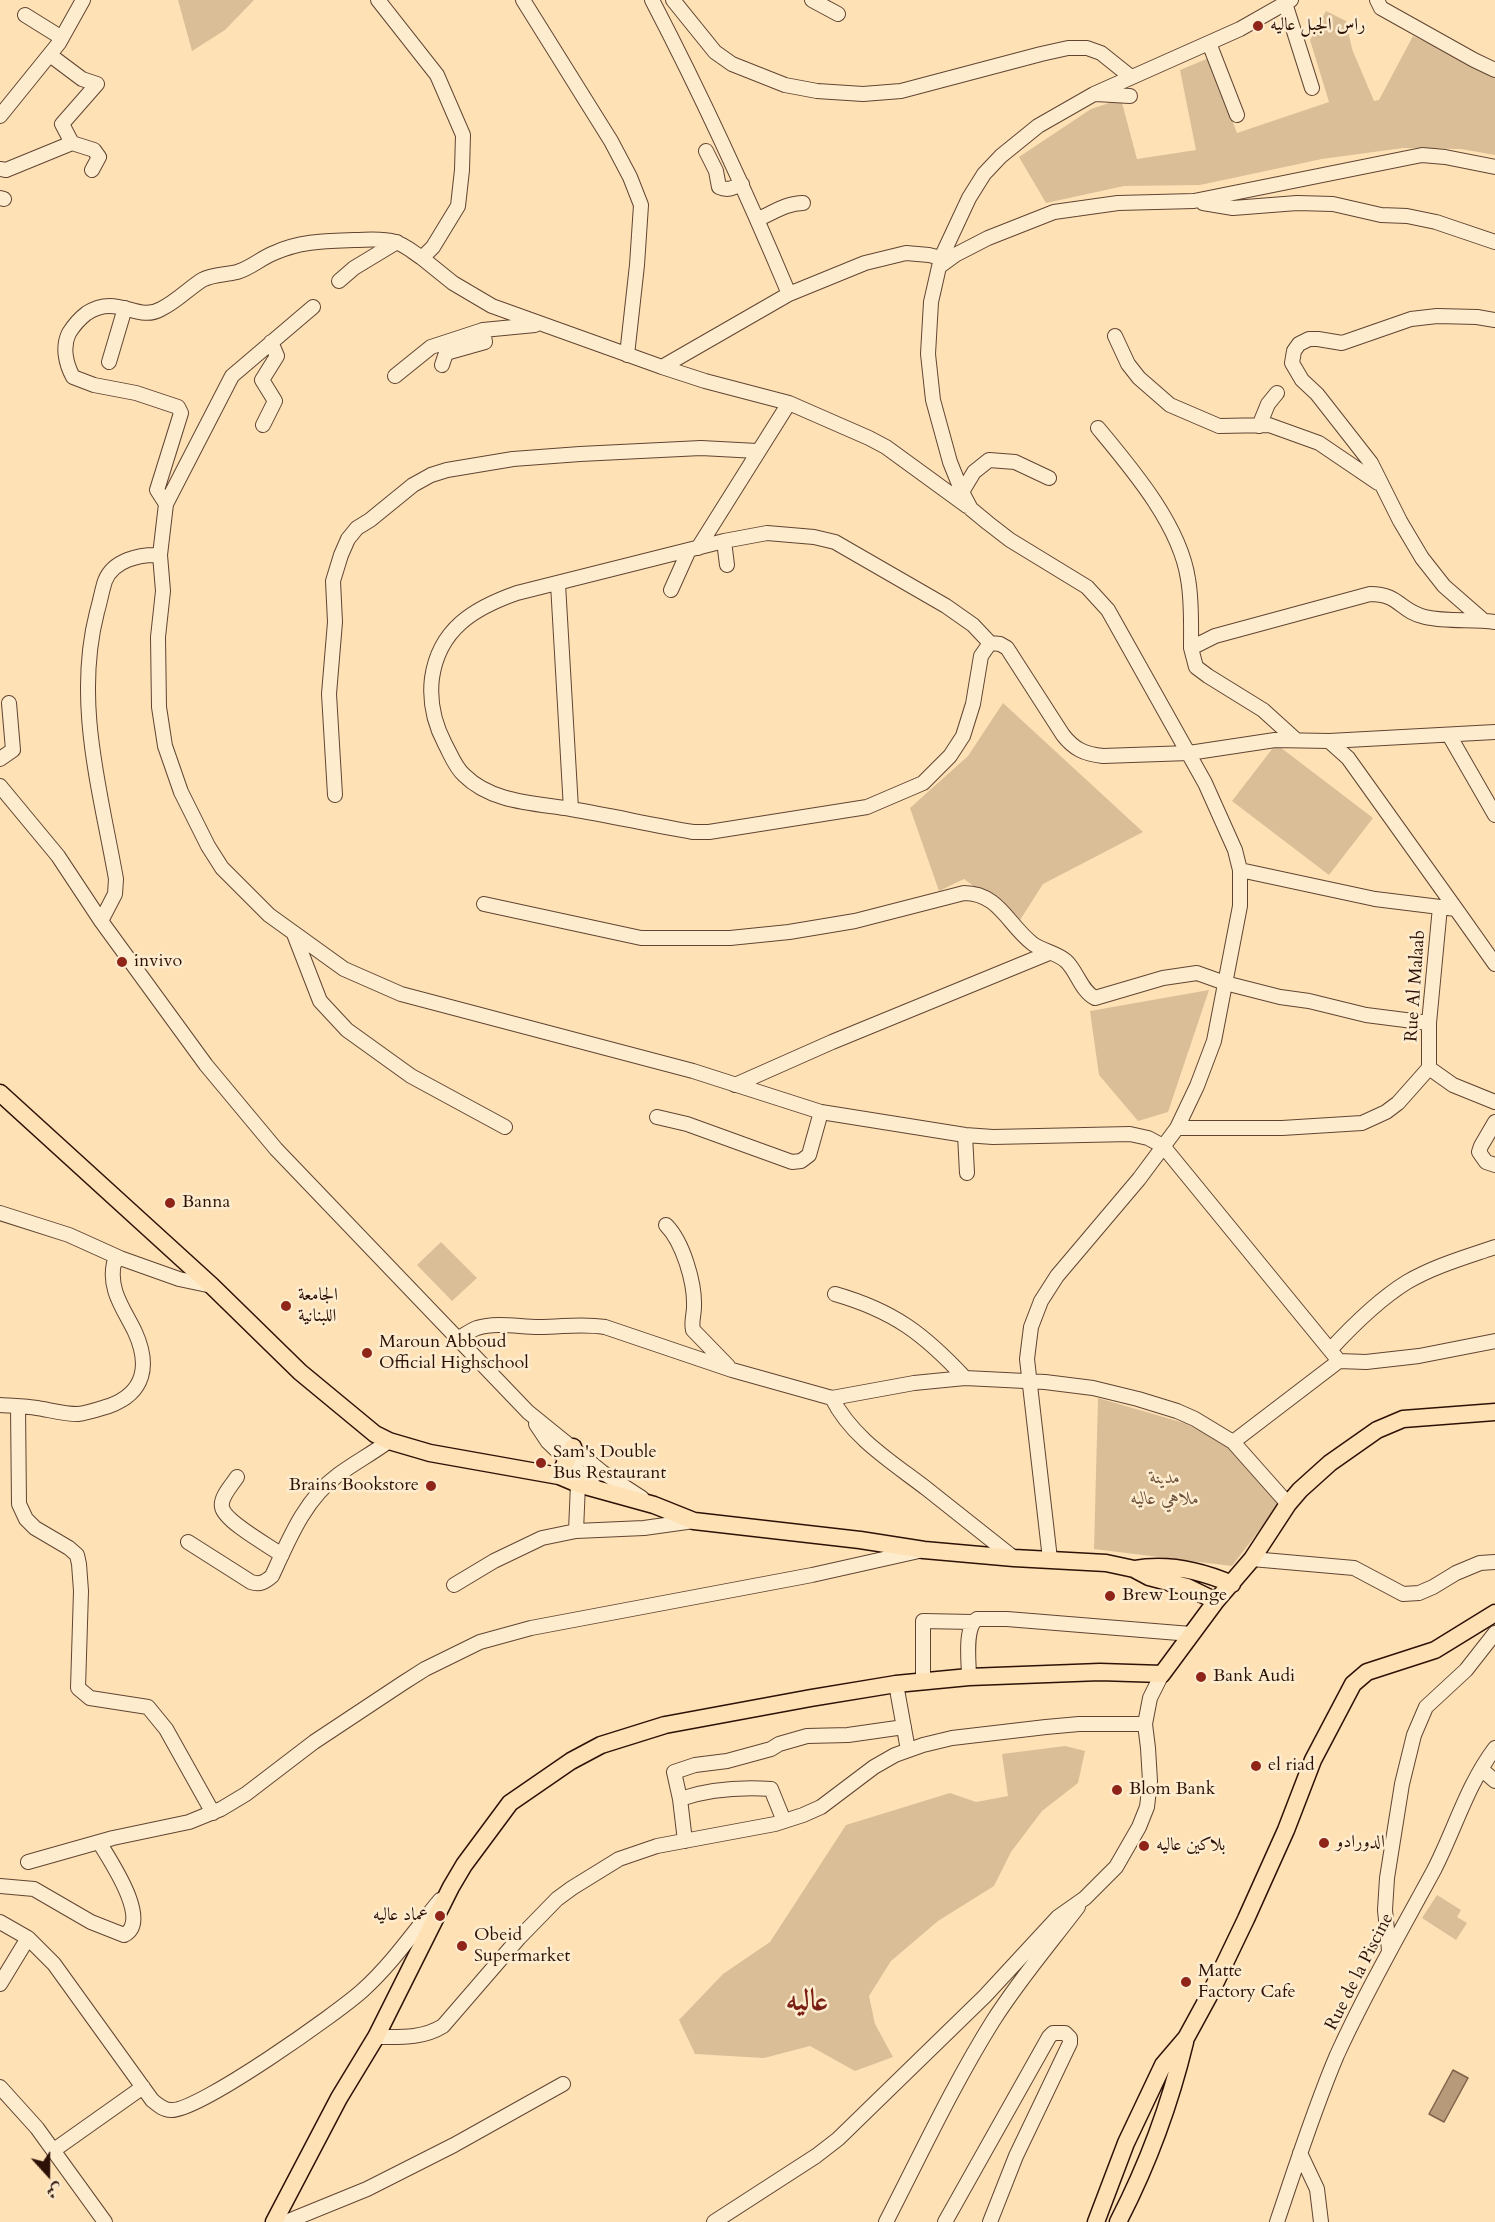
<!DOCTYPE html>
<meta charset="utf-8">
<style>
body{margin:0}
#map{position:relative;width:1495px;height:2222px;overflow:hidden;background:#fee1b5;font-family:Cardo,Amiri,serif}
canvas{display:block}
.north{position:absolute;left:18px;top:2144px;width:60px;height:60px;-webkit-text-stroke:4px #feeccf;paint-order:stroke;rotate:159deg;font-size:16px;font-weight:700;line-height:24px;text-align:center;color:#2d1107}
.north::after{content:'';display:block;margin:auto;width:21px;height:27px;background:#2d1107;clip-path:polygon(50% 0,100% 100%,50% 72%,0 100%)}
</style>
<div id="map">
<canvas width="1495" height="2222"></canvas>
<div class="north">ش</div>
</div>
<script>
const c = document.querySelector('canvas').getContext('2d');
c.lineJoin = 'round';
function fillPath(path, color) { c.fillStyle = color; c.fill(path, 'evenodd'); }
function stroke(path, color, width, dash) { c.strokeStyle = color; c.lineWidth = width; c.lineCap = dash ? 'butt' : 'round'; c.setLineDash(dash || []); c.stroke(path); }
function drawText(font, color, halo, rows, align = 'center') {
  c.font = font + ' Cardo,Amiri,serif'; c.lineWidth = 5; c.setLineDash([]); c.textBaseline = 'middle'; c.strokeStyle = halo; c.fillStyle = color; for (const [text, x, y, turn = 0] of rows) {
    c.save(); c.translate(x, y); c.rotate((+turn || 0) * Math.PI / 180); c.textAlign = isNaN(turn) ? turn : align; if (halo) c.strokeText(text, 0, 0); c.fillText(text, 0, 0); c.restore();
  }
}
fillPath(new Path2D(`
 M178,0H254L225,30L192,51Z
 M1326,11L1346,21L1352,49L1374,101L1379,100L1413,36L1458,57L1495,78V155L1461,149L1403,148L1322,159L1200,185L1124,186L1046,203L1019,157L1091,109L1121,99L1137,159L1196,150L1180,70L1209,58L1237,133L1329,102L1310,40Z
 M1003,703L1143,832L1043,884L1020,920L964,879L939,891L910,808L968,756Z
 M1276,744L1373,818L1329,875L1232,801Z
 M1209,990L1168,1112L1138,1121L1099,1075L1090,1011Z
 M441,1242L477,1278L452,1301L417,1265Z
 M1098,1398L1184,1423L1225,1443L1280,1503L1232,1566L1094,1549Z
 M1065,1746L1085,1751L1078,1783L1042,1811L1011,1852L994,1886L938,1921L891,1961L869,1996L875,2024L893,2057L855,2071L810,2046L764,2058L695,2054L679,2020L723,1974L770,1942L846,1825L950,1793L976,1802L1008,1796L1002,1754Z
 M1437,1895L1461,1910L1457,1917L1467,1923L1456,1940L1422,1918Z`), '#dabe97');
const water = new Path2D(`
 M1453,2070L1468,2078L1444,2122L1429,2114Z`);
fillPath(water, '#b79a7a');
stroke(water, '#80634c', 1.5);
const minor = new Path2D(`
 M378,0L437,75L463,135L462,170L458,206L433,247L422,258L453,283L492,306L662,367L705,381L789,403L869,438L886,447L967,506
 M523,0L611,141L630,177L641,205L637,265L627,355
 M652,0C702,96 747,194 789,294
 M673,0L715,52L732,64L785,85L817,91L863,94L901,91L1041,54L1068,48H1087L1101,53L1131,77
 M812,0L838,14
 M1377,0L1381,8L1474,60L1495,70
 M1285,3L1312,88
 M25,15L62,38
 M1209,43L1237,115
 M50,55L82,79L97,84L62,124L72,143
 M1096,94L1130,96
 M0,116L59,43L83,0
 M706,151L716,171L719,187C728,191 733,188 742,184
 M0,169L6,170L72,143L94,150L99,157L92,170
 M0,198L4,199
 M1203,203L1233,208L1297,203L1333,204L1381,215L1407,216L1436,222L1495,242
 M758,219C773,213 786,203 803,203
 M940,266L955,255L988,238L1054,212L1118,203L1194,201L1422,155L1445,157L1495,167
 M339,281L354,268L397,242
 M1115,336L1128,364L1139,378L1170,405L1219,426L1269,425L1319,443L1378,483
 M109,362L125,308
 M442,365L446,353L485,342L483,330
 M662,367L789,294L865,263L906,253L929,255L941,258
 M395,376L431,347L483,330L535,325
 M263,425L275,401L262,380L277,356L271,342
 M1259,426L1268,404L1277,393
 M1098,428C1132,469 1180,525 1188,579C1192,601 1191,626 1191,648
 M962,492L974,472L989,460L1015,462L1049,478
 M166,504L157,490L181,413L178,407L136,393L94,385L73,377C66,364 62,347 69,333C74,325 79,319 87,313C118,293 137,323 161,309C176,302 188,289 202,280C213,274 225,275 237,272C251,268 261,258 274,253C300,241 326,241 354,240C368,240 382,238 395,242C404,244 414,253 422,258
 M724,541L727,565
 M698,548L789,403
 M160,555L166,504L232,376L313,307
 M558,584L571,809
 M671,590L689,550
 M1483,620L1444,586L1422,558L1400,521L1371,463L1317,394L1302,380L1292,363L1294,351L1299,344L1309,339H1318L1342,343L1411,319L1437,316L1477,317L1495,320
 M990,643L981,656L973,704L963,736L950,756L923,783L867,807L709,832H693C652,825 612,816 571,809C535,803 492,803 464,775C455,767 451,755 445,744C434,723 429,702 432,678C439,629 474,608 517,593L724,541L767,533L814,537L835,542L946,606L973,625L990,643L1000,644L1007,648L1063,735C1074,749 1084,754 1103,756L1189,753L1275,740L1329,741L1495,732
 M1449,735L1495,815
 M1295,739L1263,710L1208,676L1196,667L1191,648L1215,636L1370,594C1400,594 1399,611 1425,617C1447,622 1472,619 1495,622
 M1329,741L1348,758L1456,909
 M0,759L13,750L9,703
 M0,786L58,856L101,921L206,1065L276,1149L528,1412L602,1472L642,1498
 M335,795L329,694L335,622L333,581L341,555L348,539L357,528L370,520L413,485L431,475L447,470L513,459L580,454L701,448L757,451
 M1240,870L1375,899L1456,909L1495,964
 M484,904L641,938H730L789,932L855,921L964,893C999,893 1008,925 1033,944C1043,951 1057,953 1066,961C1077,971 1081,991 1095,998L1163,978L1197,973L1225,983L1280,997L1309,1001L1366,1015L1429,1023
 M101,921L115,894L116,879C100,789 74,702 97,612C100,602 102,590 105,581C113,560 140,554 160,555L163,591L158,637L159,707L165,746L181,792L208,846L222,868L269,915L344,969L401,994L693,1071L821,1112L965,1135L993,1137L1130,1134L1148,1138L1163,1146L1339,1361
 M294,934L320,1001L347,1030L411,1076L505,1127
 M1429,1068V1023L1440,907
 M735,1085L832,1042L1049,953
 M657,1117L687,1124L792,1162L801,1161L809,1155L821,1112
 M1495,1122L1481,1146L1479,1152L1486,1162L1495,1165
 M1177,1128H1282L1362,1123L1386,1112L1398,1103L1429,1068L1453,1085L1495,1102
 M965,1135L967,1173
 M0,1213L69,1235L120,1258
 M666,1225C683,1242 695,1283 694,1307C694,1315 691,1322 693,1330L728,1366
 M835,1294C894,1311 924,1334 965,1378
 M457,1339C463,1336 471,1330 477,1328C497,1322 519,1327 539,1327C564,1327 580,1323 605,1327L732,1370L832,1398L914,1383L965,1378L1045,1382L1093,1388L1138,1399L1177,1411L1195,1419L1233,1442
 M1330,1350C1353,1325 1378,1300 1407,1282C1434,1266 1466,1257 1495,1247
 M832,1398C852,1438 892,1462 927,1489C956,1512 985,1535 1014,1558
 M0,1405C12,1406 25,1406 37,1408C50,1410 64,1414 78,1414C88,1413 99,1409 109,1406C145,1393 150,1365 135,1332C124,1309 108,1290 114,1263L120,1258L179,1279L212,1286
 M18,1407L19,1504L26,1519L35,1528L69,1548L77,1555L79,1564L81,1591L78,1688L90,1698L148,1707L166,1729L213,1813
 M536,1424L548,1442L596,1488
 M237,1477C232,1485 220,1497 222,1507C224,1521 269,1546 282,1555
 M1288,1504L1233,1442L1339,1361L1366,1362L1419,1356L1495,1341
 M576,1531L578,1484
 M188,1542L251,1582C260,1585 265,1582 272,1576C289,1539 305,1499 338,1475C354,1463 373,1453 389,1441
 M1050,1559L1027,1359L1031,1327L1041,1301L1057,1276L1139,1179L1177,1128L1197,1086L1214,1041L1240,906V870L1235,850L1205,783L1108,610L1087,587L1010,540L988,523L971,509L962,492L950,462L933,400L928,354L931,302L941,258L969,198L984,174L1001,156L1038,126L1094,94L1240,29L1291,0
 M1252,1559L1354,1568L1403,1594L1419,1593L1433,1587L1456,1573L1480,1563L1495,1562
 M454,1585L494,1561L542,1538L576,1531L644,1528L694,1521
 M969,1677C969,1662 964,1628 977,1619H1007L1191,1634
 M923,1681V1621L973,1622
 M896,1684L908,1750
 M1481,1769L1495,1781
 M680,1799L674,1772L695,1765L727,1761L771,1749L779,1744L807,1736L848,1735L904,1727
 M685,1841L680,1799C710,1789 739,1787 771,1789L784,1821
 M28,1862L113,1838L189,1822L221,1809L246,1794L314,1742L403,1683L425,1669L480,1642L531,1628L812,1575L919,1551
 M0,1886L34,1889L91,1922L124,1935C152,1921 109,1859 99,1842
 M0,1922L28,1938
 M1389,1950L1385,1910L1387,1878L1402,1784L1414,1735L1426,1707L1466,1670L1495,1633
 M0,1984L28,1938L54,1964L152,2100C158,2105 163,2110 171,2110C198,2112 339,2012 363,1990C392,1964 415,1930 440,1900
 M376,2037C399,2037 422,2039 443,2026L519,1938L557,1899L572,1888L619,1859L657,1846L775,1824L803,1815L821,1807L874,1767L895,1755L923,1745L952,1738L1046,1727L1079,1724H1145
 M0,2087L37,2128L105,2222
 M54,2150L143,2087
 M1300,2153L1317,2189L1321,2222
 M286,2222L367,2189L454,2145L563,2084
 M714,2222L816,2156L838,2139L985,1996L1058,1917L1085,1898L1116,1867L1139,1827L1147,1807L1150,1781L1148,1748L1145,1724L1150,1698L1162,1674
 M886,2222C921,2154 953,2085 993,2021C1019,1980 1049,1945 1078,1907
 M945,2222L1049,2037L1053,2033H1065L1070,2038V2043L1016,2156L990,2222
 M1277,2222C1296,2166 1314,2109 1337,2055C1366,1991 1401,1931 1434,1870C1455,1829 1467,1785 1495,1748`);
const major = new Path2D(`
 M0,1093L212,1286L300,1372L375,1434L389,1441L430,1453L559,1476L578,1484L654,1505L694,1521L860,1540L924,1550L1014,1558L1106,1563L1134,1569L1149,1577L1187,1587L1216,1601
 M559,1476L573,1447
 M1134,1569C1167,1563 1202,1571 1232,1584
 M274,2222L339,2098L376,2037L451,1887L464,1865L510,1803L571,1761L601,1745L665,1725L811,1698L896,1684L969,1677L1100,1672L1162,1674L1216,1601L1252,1559L1288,1504L1300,1490L1330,1463L1377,1430L1403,1419L1495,1412
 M1096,2222L1126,2143L1163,2065L1186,2038L1210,1994L1246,1919L1286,1830L1313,1760L1353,1684L1367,1672L1435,1650L1495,1613
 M1118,2222C1147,2166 1170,2104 1185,2042`);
stroke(minor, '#614532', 16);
stroke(major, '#2d1107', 19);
stroke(minor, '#feeccf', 14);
stroke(major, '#fee1b5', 16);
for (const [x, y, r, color] of [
 [1258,26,6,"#8f2418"],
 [122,962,6,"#8f2418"],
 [170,1203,6,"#8f2418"],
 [286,1306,6,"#8f2418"],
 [367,1353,6,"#8f2418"],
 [541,1463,6,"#8f2418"],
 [431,1486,6,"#8f2418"],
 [1110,1596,6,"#8f2418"],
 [1201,1677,6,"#8f2418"],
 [1256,1766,6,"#8f2418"],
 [1117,1790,6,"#8f2418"],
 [1324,1843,6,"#8f2418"],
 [1144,1846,6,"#8f2418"],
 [440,1916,6,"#8f2418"],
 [462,1946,6,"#8f2418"],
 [1186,1982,6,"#8f2418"]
]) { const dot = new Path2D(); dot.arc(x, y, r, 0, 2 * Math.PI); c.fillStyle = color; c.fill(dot); stroke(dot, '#feeccf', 2); }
drawText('18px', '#2d1107', '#feeccf', [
 ["راس الجبل عاليه",1270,26],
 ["invivo",134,962],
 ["Banna",182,1203],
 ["الجامعة",298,1296],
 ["اللبنانية",298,1317],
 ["Maroun Abboud",379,1343],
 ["Official Highschool",379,1364],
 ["Sam's Double",553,1453],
 ["Bus Restaurant",553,1474],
 ["Brains Bookstore",419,1486,"right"],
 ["Brew Lounge",1122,1596],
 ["Bank Audi",1213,1677],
 ["el riad",1268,1766],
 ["Blom Bank",1129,1790],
 ["الدورادو",1336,1843],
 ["بلاكين عاليه",1156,1846],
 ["عماد عاليه",428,1916,"right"],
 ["Obeid",474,1936],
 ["Supermarket",474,1957],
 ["Matte",1198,1972],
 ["Factory Cafe",1198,1993]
], 'left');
drawText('18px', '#2d1107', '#feeccf', [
 ["Rue Al Malaab",1416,986,-86],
 ["Rue de la Piscine",1360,1972,-63]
]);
drawText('italic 18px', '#6a4e39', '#feeccf', [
 ["مدينة",1165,1479],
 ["ملاهي عاليه",1165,1500]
]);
drawText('bold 30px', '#7a1f14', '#feeccf', [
 ["عاليه",807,2003]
]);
</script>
